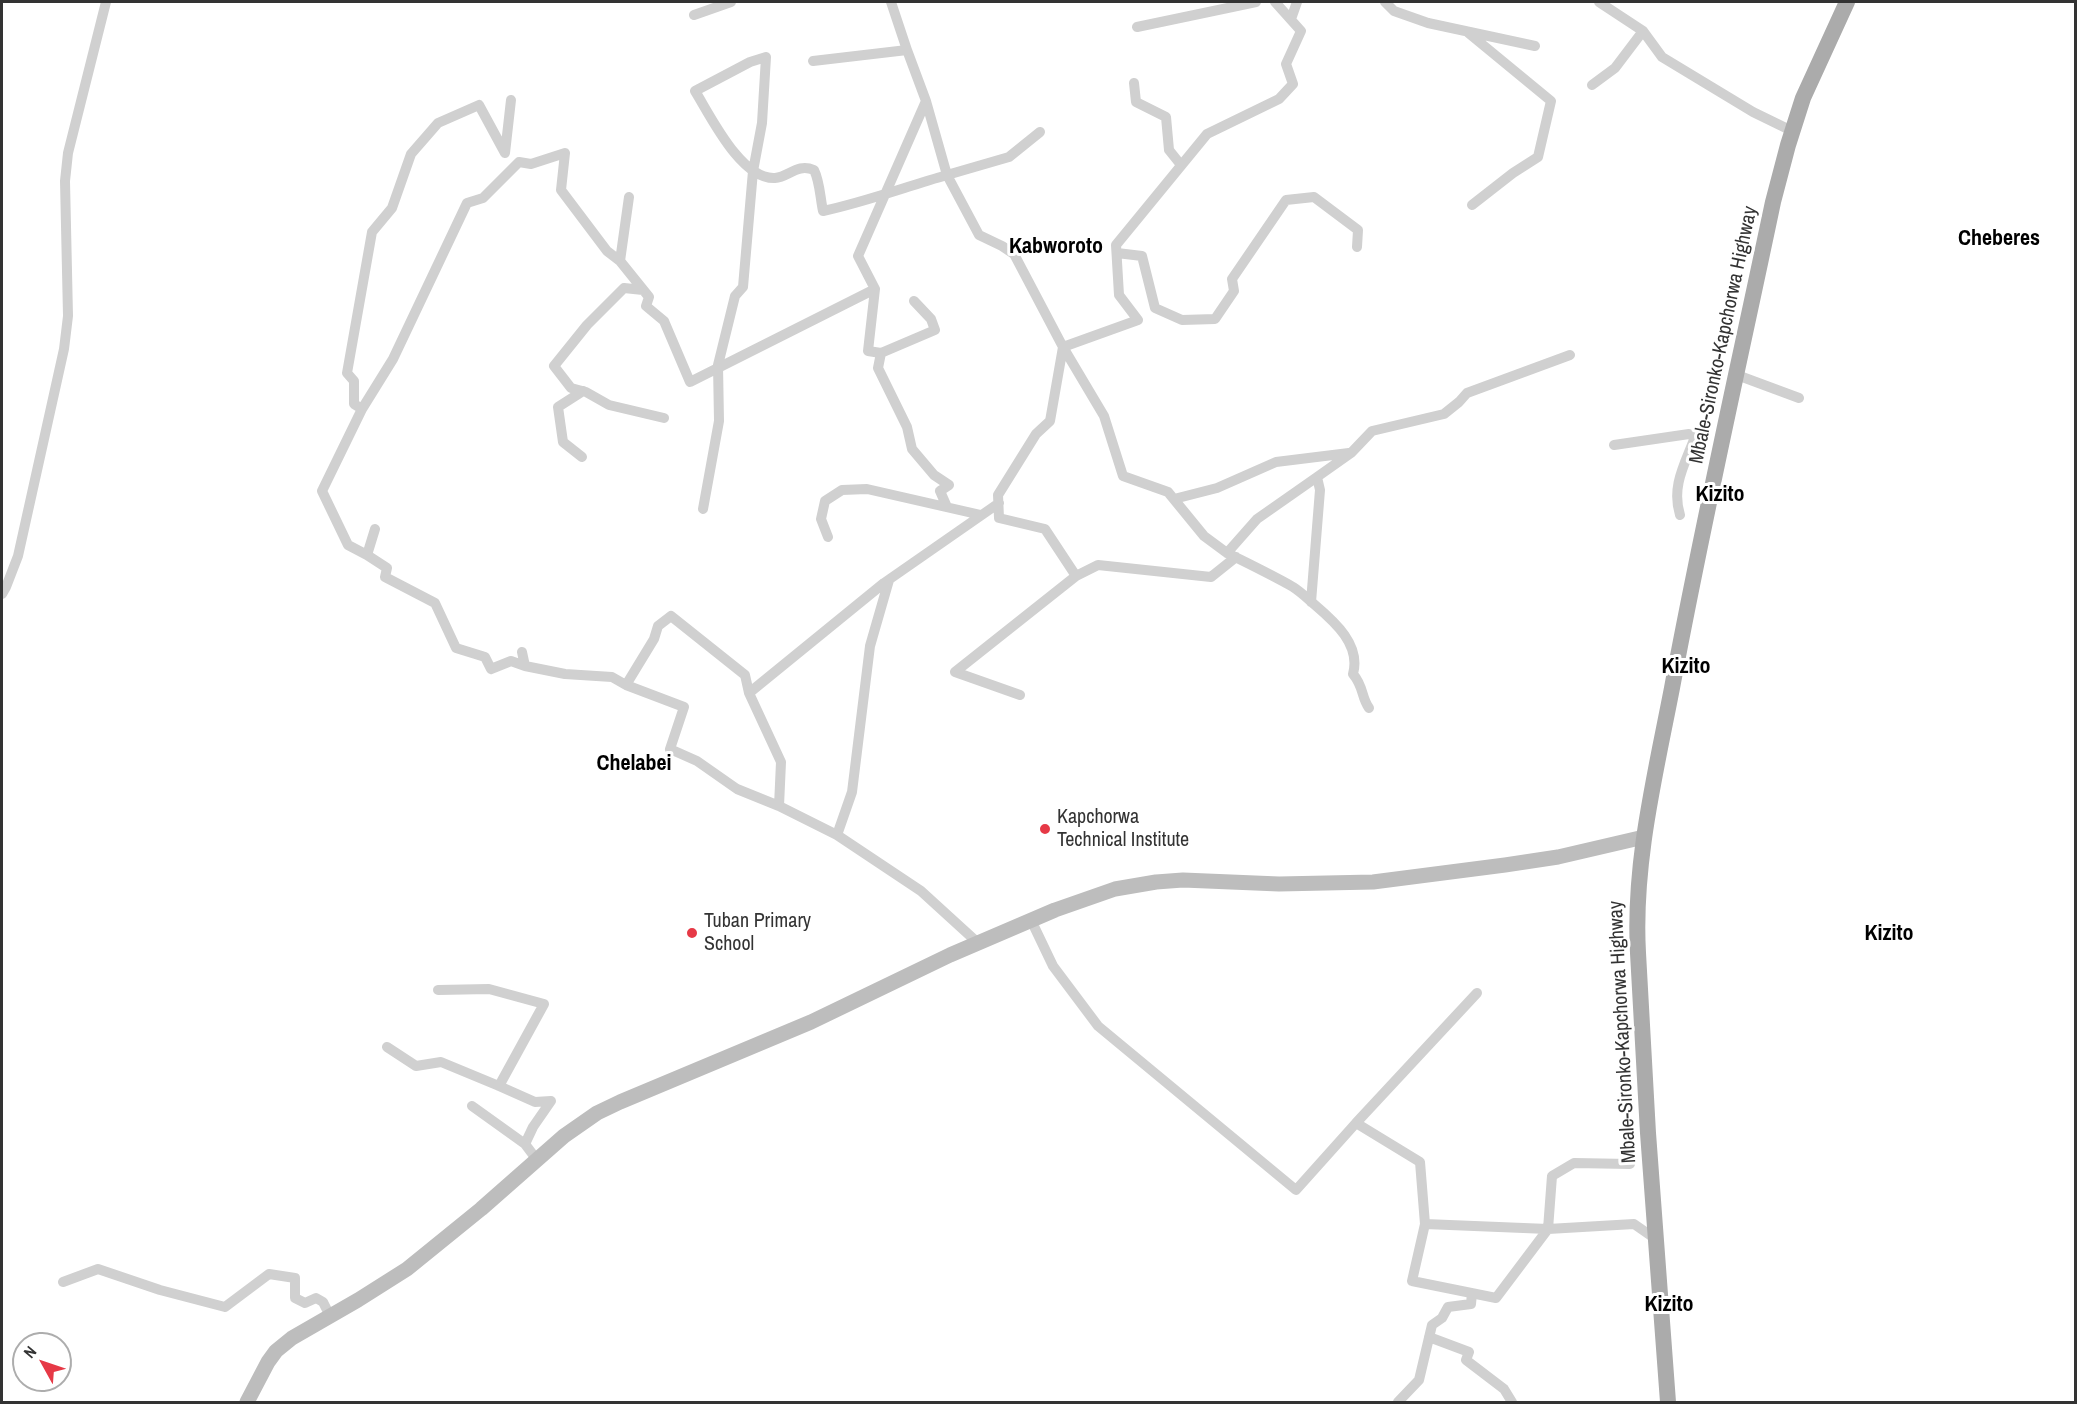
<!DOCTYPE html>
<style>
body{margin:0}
#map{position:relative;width:2077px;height:1404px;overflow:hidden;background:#fff;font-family:"Archivo Narrow",sans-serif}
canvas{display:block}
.frame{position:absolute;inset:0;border:3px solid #333;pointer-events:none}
.north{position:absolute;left:12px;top:1332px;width:60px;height:60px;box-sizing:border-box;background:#fff;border:2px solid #adadad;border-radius:50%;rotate:310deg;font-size:16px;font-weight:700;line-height:24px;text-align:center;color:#333}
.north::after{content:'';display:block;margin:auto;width:21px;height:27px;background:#e63946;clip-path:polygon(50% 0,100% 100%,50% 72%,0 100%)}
</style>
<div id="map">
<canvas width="2077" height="1404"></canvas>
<div class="frame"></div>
<div class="north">N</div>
</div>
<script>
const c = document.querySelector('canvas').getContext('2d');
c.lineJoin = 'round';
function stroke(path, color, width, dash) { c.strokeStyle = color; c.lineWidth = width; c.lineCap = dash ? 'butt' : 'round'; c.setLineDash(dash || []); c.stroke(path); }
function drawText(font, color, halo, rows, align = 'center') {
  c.font = font + ' "Archivo Narrow",sans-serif'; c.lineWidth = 6; c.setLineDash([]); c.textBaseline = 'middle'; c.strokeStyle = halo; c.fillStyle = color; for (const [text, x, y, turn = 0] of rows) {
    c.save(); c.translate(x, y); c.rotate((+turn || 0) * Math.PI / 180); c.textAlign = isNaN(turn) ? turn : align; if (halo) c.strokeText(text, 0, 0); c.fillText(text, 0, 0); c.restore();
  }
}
stroke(new Path2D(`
 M891,2L907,50
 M1385,2L1394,11L1428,23L1535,46
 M1599,2L1643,31L1662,57L1753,112L1792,131
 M694,15L731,2
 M1291,19L1297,2
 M1137,27L1256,2
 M1466,31L1551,101L1538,157L1513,173L1472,205
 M1134,83L1136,102L1166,117L1169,150L1181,165
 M1592,85L1615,68L1643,31
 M511,100L505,153L479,105L438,123L411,154L392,208L372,232L347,373L354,381V404L362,409L393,359L467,203L483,198L519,162L531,164L565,153L561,190L607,251L620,261
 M1040,132L1009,157L947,175L979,235L1002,246L1014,254L1063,347L1138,320L1119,295L1116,245L1207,134L1279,99L1293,84L1286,64L1301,31L1275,2
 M629,197L620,261L649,297L646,306L664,321L690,382L875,289
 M1117,253L1142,256L1155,308L1182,320L1215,319L1234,291L1232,279L1286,200L1314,197L1358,230L1357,247
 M643,290L624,288L587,325L554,366L571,388L586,392L609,405L664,418
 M914,301L931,319L935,330L881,353L868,351L875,289L858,256L926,101
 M881,353L878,368L907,427L912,449L934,475L949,485L940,491L947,507
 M1737,375L1799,398
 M362,409L322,491L348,545L367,555
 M1614,445L1689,434L1695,437C1685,464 1671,486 1680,515
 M582,457L563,442L558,407L583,391
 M1317,477L1351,453L1372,431L1444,414L1459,402L1467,393L1570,355
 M1174,499L1217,488L1276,462L1349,453
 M703,509L719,421L718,365L735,296L743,287L753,171L762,123L766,57L750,62L695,91C710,115 741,180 775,178C789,177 797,163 814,170C820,182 820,197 823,211C865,202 905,187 947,175L926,101L907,50L813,61
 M375,529L367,555L387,568L385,577L435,603L456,648L485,657L491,669L511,661L525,666
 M828,537L821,519L825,501L842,490L867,489L981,515
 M1227,553L1204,536L1168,492L1123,476L1104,416L1063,347L1050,421L1036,434L998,495L999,518L1045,529L1076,576L1098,565L1211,577L1236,557
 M2,594L6,587L18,556L64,349L68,316L65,181L68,153L106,2
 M1311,602L1320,490L1317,477L1257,519L1227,553C1249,564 1272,575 1293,587C1301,592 1308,599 1315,605C1335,622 1361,645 1353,674C1364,687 1361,697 1369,708
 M522,652L525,666L565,674L612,677L626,685
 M749,693L884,583L999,503
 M1020,695L955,672L1076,576
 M779,806L737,789L697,761L670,749L684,707L626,685L654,639L658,626L671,616L745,675L749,693L781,762L779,806L837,835L852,792L870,646L889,580
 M837,835L921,891L978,943
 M1031,920L1053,966L1098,1026L1296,1190L1356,1123
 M438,990L489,989L544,1004L499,1086L535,1102L551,1101L533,1127L525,1144L537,1160
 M387,1047L416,1066L441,1062L499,1086
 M472,1106L525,1144
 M1630,1164L1574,1163L1552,1176L1548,1229L1425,1224L1412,1281L1496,1298L1548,1229L1634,1224L1657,1240
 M1425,1224L1420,1162L1356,1123L1477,993
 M63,1282L98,1269L160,1290L225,1307L269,1274L295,1278V1298L305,1303L316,1298L323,1302L330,1316
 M1429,1337L1469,1352L1466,1360L1504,1389L1512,1402
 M1398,1402L1419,1380L1432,1325L1442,1318L1448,1307L1471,1304L1472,1293`), '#d0d0d0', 10);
stroke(new Path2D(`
 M247,1402L268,1362L276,1351L292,1338L358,1300L407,1269L481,1209L564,1136L597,1113L620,1102L811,1022L950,955L1055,910L1115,889L1156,882L1183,880L1279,884L1373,882L1505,865L1558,857L1644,837`), '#bdbdbd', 15);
stroke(new Path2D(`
 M1668,1402L1648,1133L1638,953C1633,864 1655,776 1672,688C1702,526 1739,364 1773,202L1788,145L1803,98L1847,2`), '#ababab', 16);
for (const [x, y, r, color] of [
 [1045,829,6,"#e63946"],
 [692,933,6,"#e63946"]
]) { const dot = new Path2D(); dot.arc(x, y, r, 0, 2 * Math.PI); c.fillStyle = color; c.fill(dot); stroke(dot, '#fff', 2); }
drawText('20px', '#333', '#fff', [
 ["Mbale-Sironko-Kapchorwa Highway",1724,335,-78],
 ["Mbale-Sironko-Kapchorwa Highway",1623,1032,-93]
]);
drawText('20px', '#333', '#fff', [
 ["Kapchorwa",1057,818],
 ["Technical Institute",1057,841],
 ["Tuban Primary",704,922],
 ["School",704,945]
], 'left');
drawText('bold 22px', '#000', '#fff', [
 ["Cheberes",1999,239],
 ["Kabworoto",1056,247],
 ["Kizito",1720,495],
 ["Kizito",1686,667],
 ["Chelabei",634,764],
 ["Kizito",1889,934],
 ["Kizito",1669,1305]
]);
</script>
